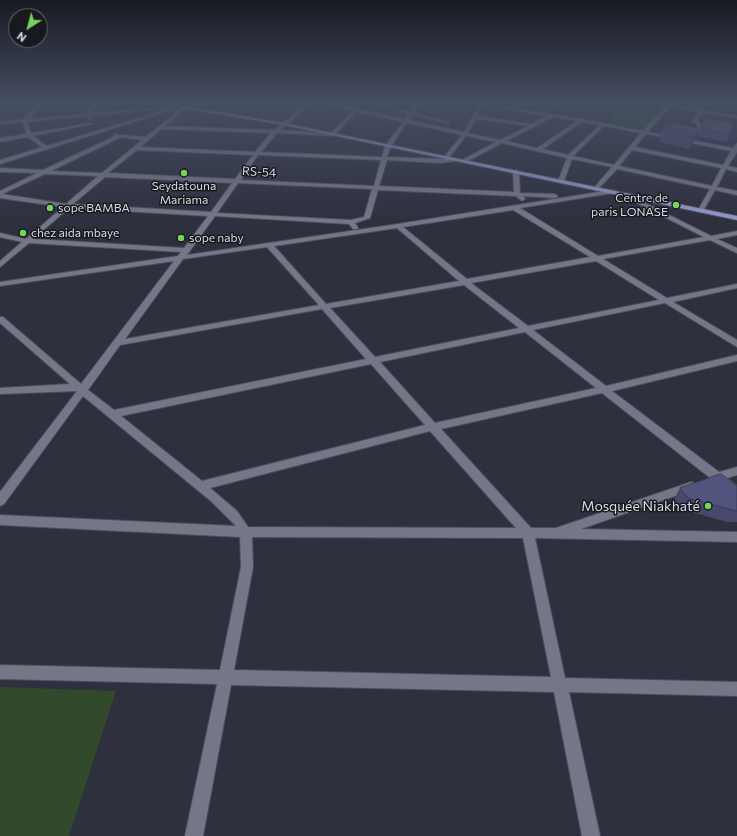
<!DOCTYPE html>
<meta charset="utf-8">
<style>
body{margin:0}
#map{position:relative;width:737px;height:836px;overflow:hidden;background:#2e303e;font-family:Commissioner,sans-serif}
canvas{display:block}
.north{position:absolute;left:8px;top:8px;width:40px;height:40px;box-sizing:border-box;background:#18191f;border:1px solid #65666d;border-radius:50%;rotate:216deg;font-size:11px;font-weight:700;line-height:16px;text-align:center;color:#d8d9e3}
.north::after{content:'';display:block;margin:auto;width:14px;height:18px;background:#76d25a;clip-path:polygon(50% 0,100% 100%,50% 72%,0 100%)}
</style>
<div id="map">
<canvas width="737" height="836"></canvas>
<div class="north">N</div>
</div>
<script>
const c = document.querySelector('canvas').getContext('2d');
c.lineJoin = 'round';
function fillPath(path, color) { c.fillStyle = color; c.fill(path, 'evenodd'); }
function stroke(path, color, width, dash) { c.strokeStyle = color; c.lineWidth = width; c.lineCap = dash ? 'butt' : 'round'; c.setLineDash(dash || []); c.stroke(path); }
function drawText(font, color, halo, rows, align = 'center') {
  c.font = font + ' Commissioner,sans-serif'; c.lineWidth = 3; c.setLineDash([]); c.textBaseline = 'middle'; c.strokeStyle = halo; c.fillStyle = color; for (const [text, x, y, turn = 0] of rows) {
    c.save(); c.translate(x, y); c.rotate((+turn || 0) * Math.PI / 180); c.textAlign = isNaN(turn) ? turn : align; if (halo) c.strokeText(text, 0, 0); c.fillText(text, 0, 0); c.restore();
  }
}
fillPath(new Path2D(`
 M621,103H641L665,107L644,129L640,130L607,124L613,119L612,110Z
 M0,687L116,691L69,836H0Z`), '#32492c');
const minor = new Path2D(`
 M40,103H44L29,119L87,114L91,105L73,103H97L91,113L164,107L166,108L91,116L92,120L90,121L87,116L27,122L31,133L91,123L93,124L33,136L47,146L168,109L172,110L0,164V160L42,147L28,137L0,142V138L26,134L23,122L0,124V122L23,119Z
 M198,103H216L186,106L184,105Z
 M307,103H312L280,130L331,133L352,111L321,103L354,108L359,103H363L358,109L405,119L409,114L372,103H378L410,112L417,103H421L414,113L449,122V124L413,115L409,120L464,132L480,103H484L477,116L532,124L547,116L500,108L502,106L582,119L643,131L665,106L654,103H672L671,104L737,116V118L703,113L697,121L703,125L690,140L733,148L737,143V152L728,166L737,168V172L726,169L717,187L737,191V195L715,190L703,211L698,210L710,189L617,169L596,191L593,189L612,167L572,159L564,181L561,183L558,181L567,158L502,143L466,162H462V160L496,142L466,136L448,159H456V161L440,163L387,160L379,186L514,192L513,172L516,170L519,172L520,193L555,194L558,196L555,198L523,196L525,199L522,201L516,196L378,190L370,218L355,223L358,228L357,229H353L349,224L215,216L187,255L398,224L611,190L614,192L613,193L520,208L598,256L704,237L625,197L624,196L627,194L711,236L737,231V235L717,239L737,248V253L710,240L603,259L667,298L737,284V288L673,302L737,340V347L665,303L533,330L606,386L737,355V361L612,391L719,472L737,467V475L727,478L737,486V497L716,482L710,481L709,477L602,393L441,429L531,528H556L691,482L695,483L697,486L695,489L581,529L737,532V542L535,538L565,678L737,682V696L569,692L600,836H582L554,692L231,685L203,836H185L217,684L0,679V665L220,670L241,567L240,537L0,525V515L236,526L212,502L83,396L4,504L0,506V492L77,391L0,394V388L70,384L0,323V317H3L81,384L174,261L0,286V282L178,256L181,252L29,243L0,267V261L22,242L0,237V233L26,239L63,207L0,198V191L37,173L0,172V168L43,170L115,136L113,134L145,137L180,110L182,112L165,126L274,130ZM669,107L699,112L692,121L698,125L686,139L648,132ZM356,112L403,122L385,146L382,157L261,152L277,133L334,136ZM553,117L577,121L537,148L506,141ZM476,119L528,126L500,140L468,133ZM582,122L600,125L568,155L543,149ZM407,123L462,135L444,157V159L387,157L391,146ZM604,126L641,133L614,165L573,156ZM162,129L271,133L255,152L140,147ZM646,134L731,151L723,165L635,147ZM121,137L142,140L102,173L51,171ZM137,150L253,155L235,179L108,173ZM632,150L721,168L712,186L619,166ZM258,155L381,160L374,186L241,180ZM45,174L98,176L66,204L2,194ZM105,177L232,183L211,212L73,204ZM238,183L372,189L364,217L351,220L217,213ZM69,208L208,216L184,248L33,239ZM513,210L590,257L467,279L403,227ZM397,228L459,281L326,304L274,246ZM267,247L319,305L125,339L183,259ZM596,261L659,300L528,326L471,283ZM464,285L519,328L375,357L330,308ZM322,309L366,359L114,410L88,390L120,345ZM525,332L596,388L435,423L380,362ZM371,364L425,425L202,481L121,416ZM430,431L516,528L248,527L237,511L210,488ZM252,537L523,538L551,677L234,670L253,567Z
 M537,103L559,105L557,106Z`);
const major = new Path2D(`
 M179,103L188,104L190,107L284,123L737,216V220L284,125L187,109L178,112L165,109L168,105ZM178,105L185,107L178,110L170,108Z`);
stroke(minor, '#4c4e5a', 2);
stroke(major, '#4c4e5a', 2);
fillPath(minor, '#757788');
fillPath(major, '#9196cb');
fillPath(new Path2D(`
 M664,126L698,128L692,145L689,149L659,142Z
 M700,128L730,134L727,142L697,136Z
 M737,486V522H727L681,509L674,499L680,488Z`), '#46496c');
fillPath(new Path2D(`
 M698,128L692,145L689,149L695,133Z`), '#393c58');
const building = new Path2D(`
 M706,119L734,123L730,134L700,128Z
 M676,124L698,128L695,133L664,126Z
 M721,474L737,486V511L688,498L680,488Z`);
fillPath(building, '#51557d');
stroke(building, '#393c58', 1);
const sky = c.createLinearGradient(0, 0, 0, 220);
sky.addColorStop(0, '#191a22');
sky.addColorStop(0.47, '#464e63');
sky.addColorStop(1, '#464e6300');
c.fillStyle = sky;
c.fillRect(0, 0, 737, 220);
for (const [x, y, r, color] of [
 [184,173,4,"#76d25a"],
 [676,205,4,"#76d25a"],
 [50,208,4,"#76d25a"],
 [23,233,4,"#76d25a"],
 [181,238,4,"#76d25a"],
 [708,506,4,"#76d25a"]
]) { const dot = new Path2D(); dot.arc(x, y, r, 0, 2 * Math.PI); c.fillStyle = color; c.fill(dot); stroke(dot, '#18191f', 1.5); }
drawText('12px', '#d8d9e3', '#18191f', [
 ["RS-54",259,172,3]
]);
drawText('12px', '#d8d9e3', '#18191f', [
 ["Seydatouna",184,186,"center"],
 ["Mariama",184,200,"center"],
 ["Centre de",668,198,"right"],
 ["paris LONASE",668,212,"right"],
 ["sope BAMBA",58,208],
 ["chez aida mbaye",31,233],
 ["sope naby",189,238]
], 'left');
drawText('14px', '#d8d9e3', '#18191f', [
 ["Mosquée Niakhaté",700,506]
], 'right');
</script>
